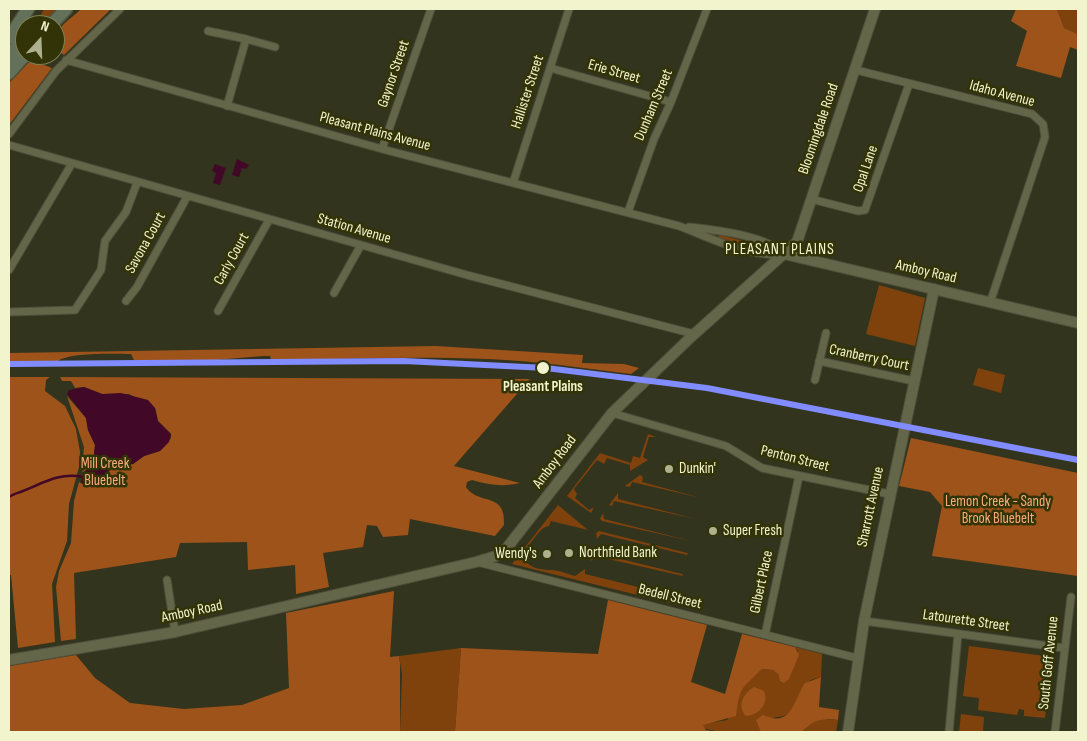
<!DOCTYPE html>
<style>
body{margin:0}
#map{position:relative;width:1087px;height:741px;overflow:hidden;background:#33341d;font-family:"Sofia Sans Condensed",sans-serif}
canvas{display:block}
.frame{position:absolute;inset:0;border:10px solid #f1f4cc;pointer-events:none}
.north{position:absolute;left:15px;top:15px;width:50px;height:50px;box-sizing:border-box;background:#323407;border:1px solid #7e8156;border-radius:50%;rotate:20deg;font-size:14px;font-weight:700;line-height:20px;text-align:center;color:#f1f4cc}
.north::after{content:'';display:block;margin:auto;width:18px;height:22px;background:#aeb18f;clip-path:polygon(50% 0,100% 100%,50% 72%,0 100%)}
</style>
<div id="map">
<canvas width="1087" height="741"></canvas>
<div class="frame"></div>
<div class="north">N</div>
</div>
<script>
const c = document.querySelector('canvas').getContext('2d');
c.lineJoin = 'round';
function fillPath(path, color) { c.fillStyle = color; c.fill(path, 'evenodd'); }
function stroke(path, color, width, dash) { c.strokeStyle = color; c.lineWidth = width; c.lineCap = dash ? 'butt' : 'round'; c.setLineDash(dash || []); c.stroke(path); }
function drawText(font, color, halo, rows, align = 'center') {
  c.font = font + ' "Sofia Sans Condensed",sans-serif'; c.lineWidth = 5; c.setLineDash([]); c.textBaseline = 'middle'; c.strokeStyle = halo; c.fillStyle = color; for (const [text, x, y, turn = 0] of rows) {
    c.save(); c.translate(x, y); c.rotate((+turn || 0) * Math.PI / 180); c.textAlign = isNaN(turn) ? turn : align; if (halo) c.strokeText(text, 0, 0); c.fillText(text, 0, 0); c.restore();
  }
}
fillPath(new Path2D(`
 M44,9H61L46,25H36Z
 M1057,9H1078V34L1064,28Z
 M720,235L752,243L770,251L767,253L720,240L718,237Z
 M879,285L925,298L915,346L866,334Z
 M978,368L1005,375L1001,393L973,385Z
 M648,434L656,437H649L643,457L648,460L630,471V465L607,458L604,464L597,460L574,489L577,494L575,498L589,510L594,507L591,513L567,496L600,453L631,463L633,456L640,458Z
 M640,475L643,477L642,482L701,498L632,482L630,487L625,486Z
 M618,493V499L696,519L614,501L612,506L609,505Z
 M558,505L588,530L551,521L549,526C541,527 537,535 532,541C516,562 531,570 551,570C558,570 568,574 575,576L585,569V574L679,597L678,605L512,564Z
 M603,513L604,519L691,541L602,521L600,519Z
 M599,531L687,553H688L687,555L601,534L597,539L596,533Z
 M595,547L596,553L682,574L683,576L595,556L592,561L590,559L592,549Z
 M969,646L1052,657L1045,718L1024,716V710L1019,709L1017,715L978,710L979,698L963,696Z
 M795,647L822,654L821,677C798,681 802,696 791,711C785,719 776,715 770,720C767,722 764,726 761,729V732H719L703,728V724L727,720L738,704L739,693L743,686L762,669L773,670L779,675L798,651Z
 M461,648L455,732H400L402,674L399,656Z
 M961,714L984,717L983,732H959Z
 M821,719L838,720L836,732H802L810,724Z`), '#7f420d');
fillPath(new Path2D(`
 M81,9H111L64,55L55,48C55,25 67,23 81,9Z
 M1016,9H1057L1064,28L1078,34V50L1070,47L1061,78L1016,66L1027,31L1011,21Z
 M36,62L52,68L9,125V83L28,63Z
 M436,346L583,355L582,363L624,364L639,368L631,374C583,368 536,361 488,359C416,356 343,359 271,360L270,356H263L215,360H134L131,354C114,354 71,352 58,361H9V353Z
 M9,377H50L46,380L45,391L65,406L76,429L80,452L79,467L69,504L67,541L52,584L55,642L18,648L11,575H9Z
 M60,377L530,379L454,466L520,483C503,487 489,485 472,480L467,482L466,487C479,506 506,491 504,525L495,536L410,519L408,535L383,537L377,526L367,525L363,547L323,553L329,587L296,594L295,565L248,570L247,542L180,543L176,557L74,573L76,639L61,641L56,587L59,571L71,543L74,501L79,482L84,485L114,467L133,464L144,456L160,451L171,438V434L158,421L155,408L129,394H102L84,387L75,388L71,381H62Z
 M67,396L86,418L88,430L95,445L93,463L84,472L82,471L84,447Z
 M911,438L1078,473V576L932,556L942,506L930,492L899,486Z
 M394,591L390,657L399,656L400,663V732H9V666L76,655L95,678L130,703L184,709L242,705L289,688L286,613Z
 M608,600L707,625L691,682L725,694L742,634L795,647L799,655L789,679L784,683L780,681L779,675L773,670L762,669C740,691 741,684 736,716L703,725L706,730L719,732H455L461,648L598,654Z
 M821,677L819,707L839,710L838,720C822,718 813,720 802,732H761L756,720L763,715C792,728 793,701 805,683Z
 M754,687L764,691C769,704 759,715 746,716C736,705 744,693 754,687Z`), '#9d531a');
fillPath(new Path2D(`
 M237,159L249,165L246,169L242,168L239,177L232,175Z
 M215,164L226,168L220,185L213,183L216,173L212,171Z
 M84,387L102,394L121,393L148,400L155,408L158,421L171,434L169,442L160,451L144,456L133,464L114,467L93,485H84L81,482L84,472L93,463L95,445L88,430L86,418L67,394L69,390Z`), '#420827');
stroke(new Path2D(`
 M9,497C13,494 18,493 23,491C43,483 60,472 83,477`), '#420827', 2.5);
const street = new Path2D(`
 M208,31L246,39
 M66,60L382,149L679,226C711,238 749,258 784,254
 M550,68L671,102
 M856,70L1032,114L1043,124L1045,137L990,303
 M227,106L246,39L275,47
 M9,134L56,71L120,9
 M9,145L467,275L694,334
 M382,149L431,9
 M513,183L569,9
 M811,199L858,211L865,210L909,84
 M628,212L654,139L671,102L707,9
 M689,227C716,230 765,235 784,254
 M9,270L71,165
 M334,293L361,245
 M126,301L137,287L187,197
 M218,311L269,220
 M9,312L75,310L101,270L105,241L126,212L137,183
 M819,361L914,381
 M815,380L826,333
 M612,413L726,446L762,468L889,494
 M477,562L857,658
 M167,580L175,632
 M864,621L1064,648
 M765,635L799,476
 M949,732L958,634
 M1055,732L1071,597`);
const secondary = new Path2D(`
 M784,254L1078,323
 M9,660L175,632L476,562L496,556L506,549L612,413L691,337L797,242L875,9
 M848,732L864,621L934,289`);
const highway = new Path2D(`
 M51,25L66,9
 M9,38L28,9
 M9,60L25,30
 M9,73L25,55`);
stroke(street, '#4f503b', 9);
stroke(secondary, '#4f503b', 12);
stroke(highway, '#4f503b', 15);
stroke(street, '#64664a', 7);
stroke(secondary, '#64664a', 10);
stroke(highway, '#63715b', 12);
stroke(new Path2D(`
 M9,364L404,361L546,368L707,388L1078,460`), '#808cff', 6);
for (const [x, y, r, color] of [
 [543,368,7,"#f1f4cc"],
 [669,469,5,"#aeb18f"],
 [713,531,5,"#aeb18f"],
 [569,553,5,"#aeb18f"],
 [547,554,5,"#aeb18f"]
]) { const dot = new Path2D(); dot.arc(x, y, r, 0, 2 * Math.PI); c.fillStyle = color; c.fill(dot); stroke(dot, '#323407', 2); }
drawText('15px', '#f1f4cc', '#323407', [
 ["Erie Street",614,72,16],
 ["Gaynor Street",394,74,-71],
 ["Hallister Street",528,92,-72],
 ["Idaho Avenue",1002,94,15],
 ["Dunham Street",654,105,-67],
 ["Bloomingdale Road",819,129,-71],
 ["Pleasant Plains Avenue",375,132,15],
 ["Opal Lane",866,169,-71],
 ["Station Avenue",354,229,16],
 ["Savona Court",146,243,-61],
 ["Carly Court",232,259,-61],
 ["Amboy Road",926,272,13],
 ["Cranberry Court",869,358,12],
 ["Penton Street",795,459,14],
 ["Amboy Road",555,462,-53],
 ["Sharrott Avenue",871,507,-78],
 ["Gilbert Place",762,582,-78],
 ["Bedell Street",670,597,14],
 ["Amboy Road",192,612,-12],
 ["Latourette Street",966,621,8],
 ["South Goff Avenue",1049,663,-84]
]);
drawText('bold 15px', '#f1f4cc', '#323407', [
 ["Pleasant Plains",543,387]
]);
drawText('15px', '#feab7a', '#323407', [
 ["Mill Creek",105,464],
 ["Bluebelt",105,481],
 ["Lemon Creek - Sandy",998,502],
 ["Brook Bluebelt",998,519]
]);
drawText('15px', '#f1f4cc', '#323407', [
 ["Dunkin'",679,469],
 ["Super Fresh",723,531],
 ["Northfield Bank",579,553],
 ["Wendy's",537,554,"right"]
], 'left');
c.letterSpacing = '1px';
drawText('16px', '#f1f4cc', '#323407', [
 ["PLEASANT PLAINS",780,250]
]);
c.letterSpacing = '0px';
</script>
